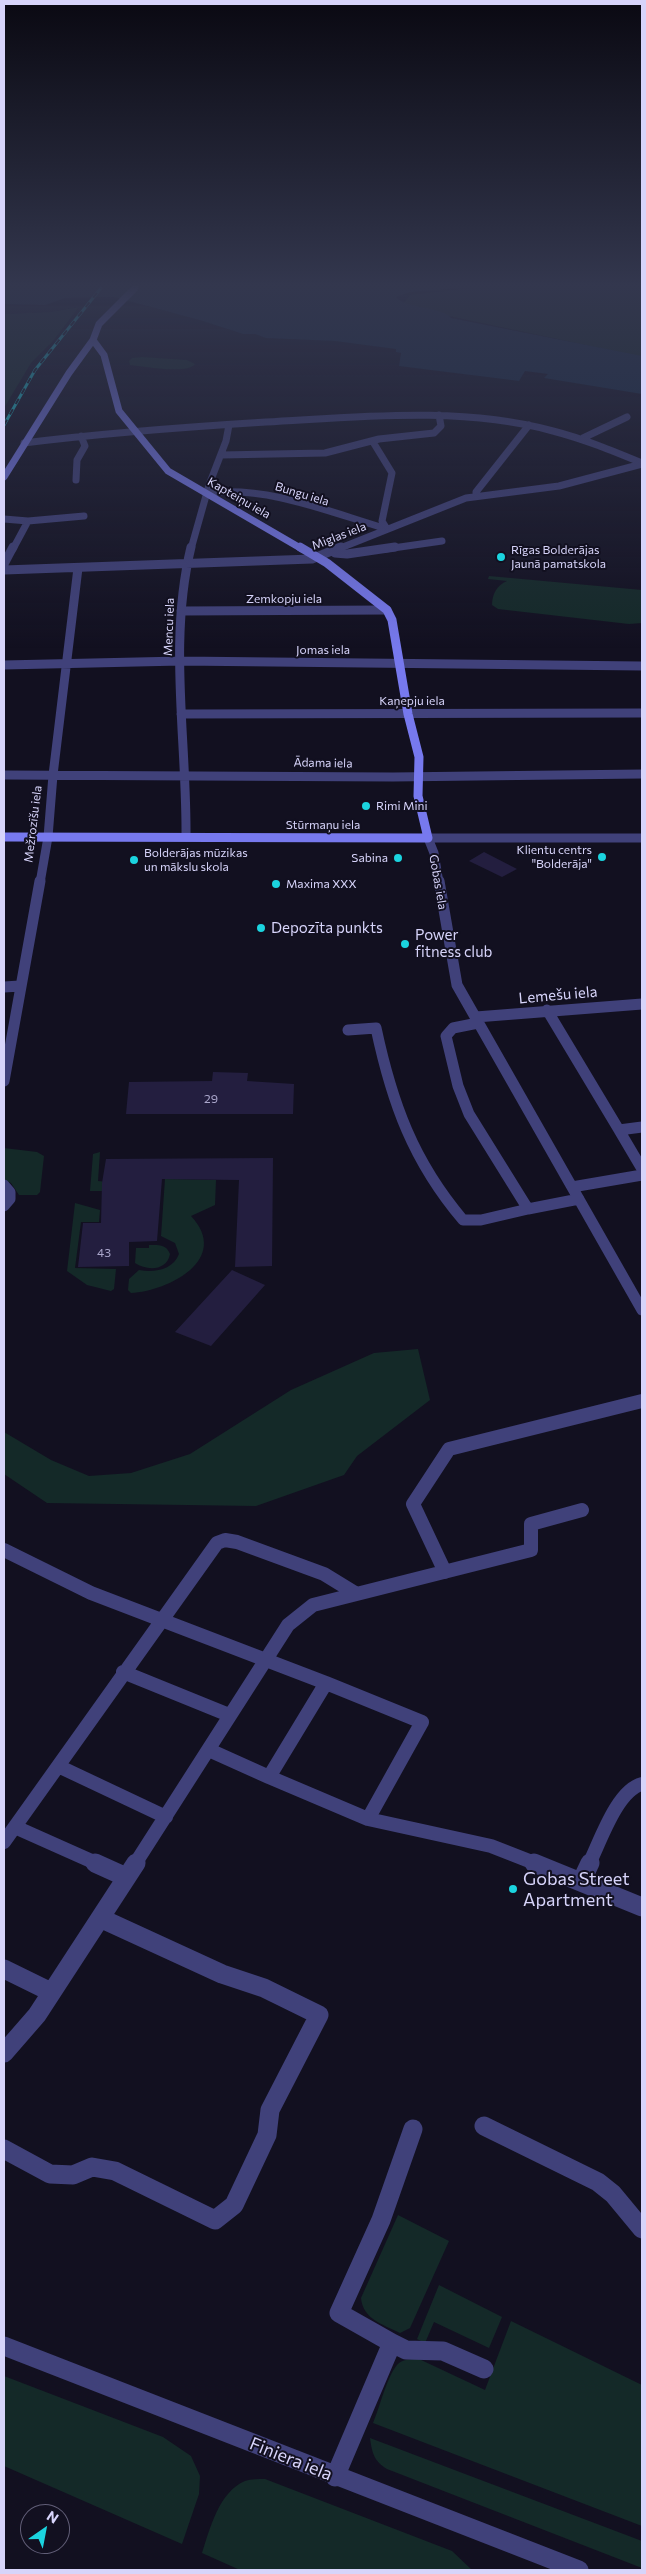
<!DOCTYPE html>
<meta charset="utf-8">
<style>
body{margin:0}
#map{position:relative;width:646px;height:2574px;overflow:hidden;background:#121020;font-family:Commissioner,sans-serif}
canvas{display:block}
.frame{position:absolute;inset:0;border:5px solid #d7d4fa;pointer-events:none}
.north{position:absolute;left:20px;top:2504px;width:50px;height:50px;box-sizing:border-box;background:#121020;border:1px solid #615e77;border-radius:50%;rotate:33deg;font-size:14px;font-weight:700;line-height:20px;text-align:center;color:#d7d4fa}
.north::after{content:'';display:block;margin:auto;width:18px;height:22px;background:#1bd4df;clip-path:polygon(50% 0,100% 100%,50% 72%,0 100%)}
</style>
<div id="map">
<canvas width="646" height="2574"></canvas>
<div class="frame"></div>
<div class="north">N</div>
</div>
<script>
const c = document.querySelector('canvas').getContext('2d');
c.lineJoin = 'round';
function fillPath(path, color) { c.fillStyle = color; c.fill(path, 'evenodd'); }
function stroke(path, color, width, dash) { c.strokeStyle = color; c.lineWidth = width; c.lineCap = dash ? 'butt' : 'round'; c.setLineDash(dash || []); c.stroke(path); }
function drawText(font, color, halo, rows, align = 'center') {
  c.font = font + ' Commissioner,sans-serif'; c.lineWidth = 4; c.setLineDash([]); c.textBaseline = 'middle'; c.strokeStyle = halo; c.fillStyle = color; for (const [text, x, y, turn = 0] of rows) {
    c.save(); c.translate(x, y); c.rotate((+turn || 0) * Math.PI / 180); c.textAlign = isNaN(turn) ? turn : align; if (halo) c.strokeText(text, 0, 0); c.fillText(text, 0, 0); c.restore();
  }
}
fillPath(new Path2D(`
 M472,288H642V357L416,309L403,304L410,295Z
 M79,307L53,341L31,363L4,408V314L50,312Z
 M142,357L187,360L195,364C188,374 149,367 137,366L130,365L129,361L132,358Z
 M489,576L642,590V623L629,624L498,609L492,605C492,594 497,585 507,581L488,579Z
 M4,1148L37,1152L44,1156L40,1192L37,1195H19L11,1183L4,1179Z
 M100,1152L98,1181L108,1182L107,1191H90L93,1154Z
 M165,1179L216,1180L215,1205L191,1216C231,1259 169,1291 131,1293L128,1290L129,1279L139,1270C154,1273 173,1270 179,1254L175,1243L161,1236Z
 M75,1203L100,1210L99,1222H81L75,1268L116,1269L114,1289L111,1291L87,1285L67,1271Z
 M149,1245C159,1245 166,1244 170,1254C167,1271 147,1271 135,1263L136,1248H149Z
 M418,1349L430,1400L357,1456L344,1475L256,1506L47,1503L4,1474V1432L51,1460L89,1476L131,1473L190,1454L291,1390L374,1353Z
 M398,2215L449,2241L410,2328L400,2333C382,2324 363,2319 361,2298Z
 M439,2285L502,2317L489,2348L434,2322L425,2343L417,2339Z
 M511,2321L642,2385V2526L373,2423C379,2410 388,2372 399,2363C404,2359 412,2359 419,2359L485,2390Z
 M4,2376L163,2437L191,2456L200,2476L199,2494L182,2544L4,2466Z
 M370,2438L642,2541V2568L387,2469C374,2461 372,2453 370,2438Z
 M265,2479L452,2551L472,2570H240L202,2553C210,2528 219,2492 245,2481C251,2479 259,2479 265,2479Z`), '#142928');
fillPath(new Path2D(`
 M4,288H458L410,292L396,297C406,309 444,307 451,318L642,356V394L544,378L548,374L525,371L519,381L399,366L401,353L396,352V349L335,341L266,338L255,334H243L203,321L114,297L65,298L45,305L4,304Z`), '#152a45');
fillPath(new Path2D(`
 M484,852L517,869L502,877L469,861Z
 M213,1072L248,1073L247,1081L294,1084L293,1114H126L129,1082L212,1081Z
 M273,1158L272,1266L235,1267L239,1180L162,1179L157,1241L129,1242V1266L78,1267L83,1223H101L102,1183L106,1159Z
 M232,1270L265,1285L211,1346L175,1332Z`), '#231e3f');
stroke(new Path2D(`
 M583,438L627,417
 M373,442L392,473L382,521L387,529
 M24,443C104,433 185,427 266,422C360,417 460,406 553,431C584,439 613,451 642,463
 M221,455L325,453L379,439L434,433L441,426L439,415
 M76,480L77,460L85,446L81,436
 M208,493C269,486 329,512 387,529
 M476,495V492L529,425
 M4,519L28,521
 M13,549L28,521L84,516
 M191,549L209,485L226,441L229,425
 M338,549L466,498L559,486L642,464
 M386,549L442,541`), '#40417a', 7);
stroke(new Path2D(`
 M335,553L347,554L395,547
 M4,564L13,547
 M4,570L312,559L341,547
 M181,611L387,610
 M4,665L181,661L642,666
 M181,714L642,713
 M4,775L393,777L642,774
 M186,837C187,741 168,642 191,547
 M40,883L48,837L53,775L78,568
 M439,883L434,853L428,838H642`), '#40417a', 9);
stroke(new Path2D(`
 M439,881L457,985L642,1310
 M4,987L20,986
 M547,1010L619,1130L642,1127
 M476,1017L642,1004
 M478,1023L453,1028L446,1036L458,1086L469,1114L528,1209L579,1199
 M348,1030L376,1028C392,1103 413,1161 463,1220H481L528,1209
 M4,1081L40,881
 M619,1130L642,1169
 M4,1185L10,1192V1199L4,1206
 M572,1187L642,1175`), '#40417a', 11);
stroke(new Path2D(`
 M4,1550L91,1593L326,1683L269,1777L368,1819L491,1846L537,1864
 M445,1572L413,1504L449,1449L642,1401
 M123,1672L229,1715
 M326,1683L422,1722L368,1819
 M209,1750L269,1777
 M58,1766L166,1817
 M15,1827L98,1864
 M4,1842L217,1543L225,1540L237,1542L324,1574L355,1593
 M135,1864L288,1625L313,1605L531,1550V1524L582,1510
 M589,1864C600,1842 617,1790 642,1784`), '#40417a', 14);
stroke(new Path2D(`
 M95,1863L126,1877
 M534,1863L642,1907
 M581,1882L590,1863
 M4,1969L51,1992
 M4,2053L37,2015L136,1863
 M484,2126L598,2182L613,2194L642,2229
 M4,2149L50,2174L73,2175L92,2167L115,2171L215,2220L234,2205L267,2135L270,2110L319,2015L264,1988L222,1974L100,1918
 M392,2343L406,2350L443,2351L484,2369
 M4,2346L579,2570
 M335,2477L392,2343L339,2313L381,2220L413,2129`), '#40417a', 19);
stroke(new Path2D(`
 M93,340L99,324L135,288
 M93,340L104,355L119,411L168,471L302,549
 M4,477L69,373L93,340`), '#7779ee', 7);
stroke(new Path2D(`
 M4,837L428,838L418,796L419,757L408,714L392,620L387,610L327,563L300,547`), '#7779ee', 9);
const rail = new Path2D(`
 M4,425L35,370L101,288`);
stroke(rail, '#1bd4df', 3);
stroke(rail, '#121020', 2, [6]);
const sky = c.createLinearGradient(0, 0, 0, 649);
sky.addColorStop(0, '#0a0912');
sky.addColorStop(0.44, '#33374e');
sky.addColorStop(1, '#33374e00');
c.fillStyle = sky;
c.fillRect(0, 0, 646, 649);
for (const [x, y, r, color] of [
 [501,557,5,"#1bd4df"],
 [366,806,5,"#1bd4df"],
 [602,857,5,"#1bd4df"],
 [398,858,5,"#1bd4df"],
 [134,860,5,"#1bd4df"],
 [276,884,5,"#1bd4df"],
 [261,928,5,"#1bd4df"],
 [405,944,5,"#1bd4df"],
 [513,1889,5,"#1bd4df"]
]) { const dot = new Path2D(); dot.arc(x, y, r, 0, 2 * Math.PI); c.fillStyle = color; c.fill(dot); stroke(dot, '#121020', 2); }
drawText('12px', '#d7d4fa', '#121020', [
 ["Bungu iela",302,494,17],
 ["Kapteiņu iela",239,498,30],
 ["Miglas iela",339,536,-21],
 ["Zemkopju iela",284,599],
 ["Mencu iela",169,627,-88],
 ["Jomas iela",323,650],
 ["Kaņepju iela",412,701],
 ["Ādama iela",323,763,1],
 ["Mežrozīšu iela",33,824,-83],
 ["Stūrmaņu iela",323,825],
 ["Gobas iela",438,882,80]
]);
drawText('12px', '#d7d4fa', '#121020', [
 ["Rīgas Bolderājas",511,550],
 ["Jaunā pamatskola",511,564],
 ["Rimi Mini",376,806],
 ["Klientu centrs",592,850,"right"],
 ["\"Bolderāja\"",592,864,"right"],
 ["Bolderājas mūzikas",144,853],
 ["un mākslu skola",144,867],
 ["Sabina",388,858,"right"],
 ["Maxima XXX",286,884]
], 'left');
drawText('12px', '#aaa6cb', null, [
 ["29",211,1099],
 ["43",104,1253]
]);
drawText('15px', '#d7d4fa', '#121020', [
 ["Depozīta punkts",271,928],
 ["Power",415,935],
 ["fitness club",415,952]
], 'left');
drawText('15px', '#d7d4fa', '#121020', [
 ["Lemešu iela",558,995,-5]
]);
drawText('18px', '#d7d4fa', '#121020', [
 ["Gobas Street",523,1879],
 ["Apartment",523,1900]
], 'left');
drawText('18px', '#d7d4fa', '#121020', [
 ["Finiera iela",291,2459,22]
]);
</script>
